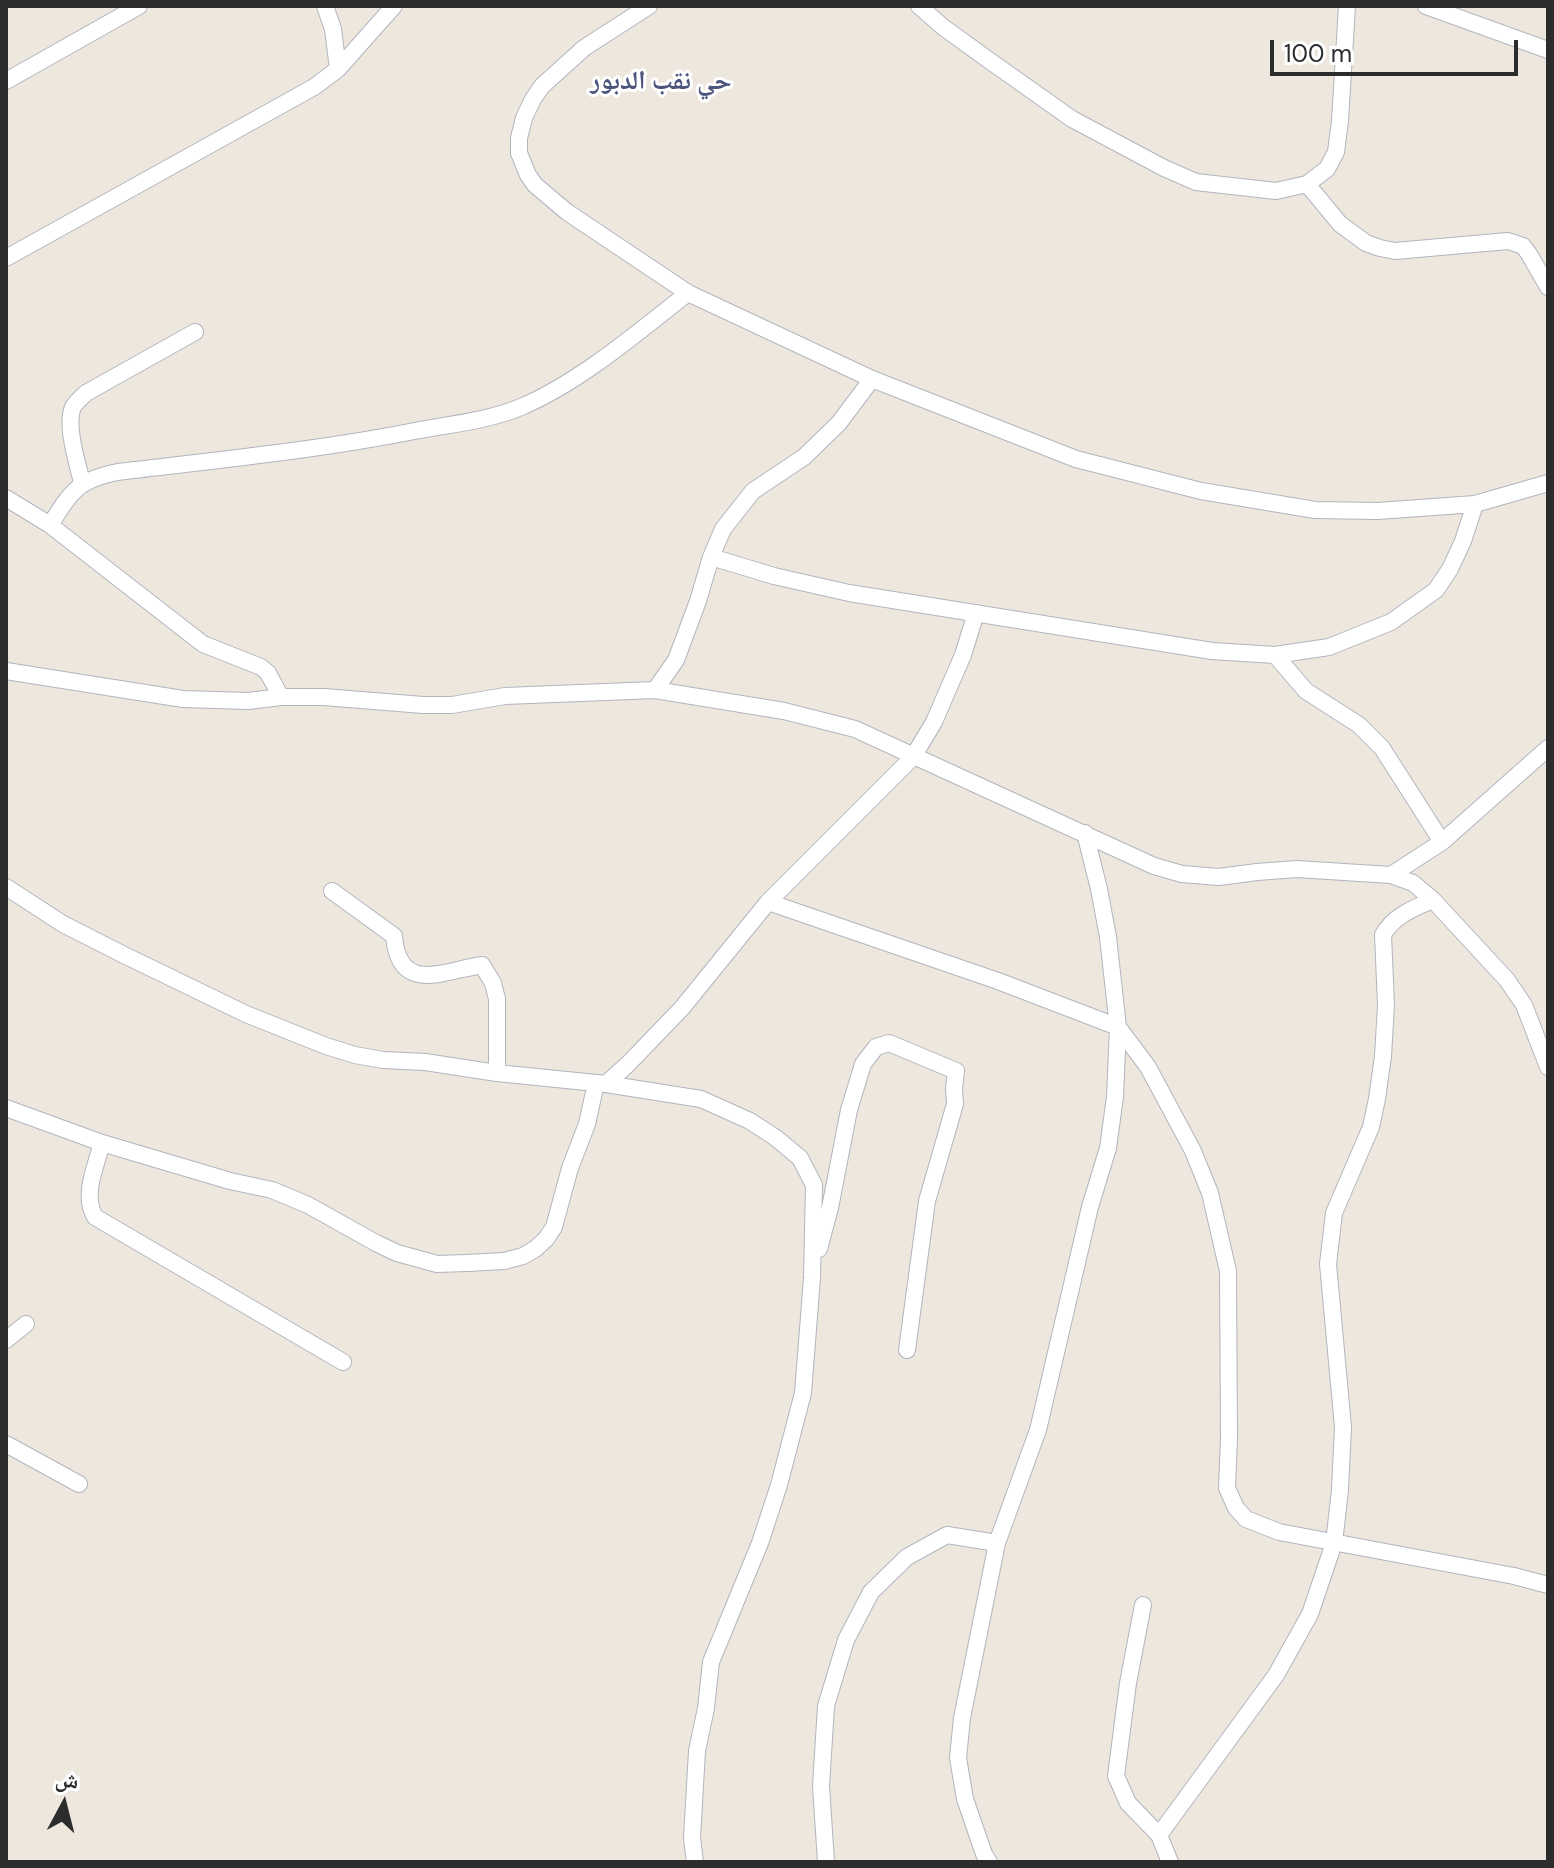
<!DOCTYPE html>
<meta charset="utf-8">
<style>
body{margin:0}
#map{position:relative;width:1554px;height:1868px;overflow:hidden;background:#ede7de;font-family:"DM Sans","Noto Naskh Arabic",sans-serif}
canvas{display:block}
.frame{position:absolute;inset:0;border:8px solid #2c2c2c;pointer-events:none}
.north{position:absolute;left:24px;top:1764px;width:80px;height:80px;-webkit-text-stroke:6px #fff;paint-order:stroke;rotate:7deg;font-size:22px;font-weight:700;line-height:32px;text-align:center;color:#2c2c2c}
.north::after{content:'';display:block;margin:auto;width:28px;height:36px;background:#2c2c2c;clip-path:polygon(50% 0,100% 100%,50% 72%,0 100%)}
.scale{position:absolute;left:1270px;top:40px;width:248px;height:36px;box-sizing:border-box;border:4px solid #2c2c2c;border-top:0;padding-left:10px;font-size:24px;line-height:28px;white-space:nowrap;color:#2c2c2c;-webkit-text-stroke:6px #fff;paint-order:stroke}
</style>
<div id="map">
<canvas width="1554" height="1868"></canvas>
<div class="frame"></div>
<div class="north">ش</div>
<div class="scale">100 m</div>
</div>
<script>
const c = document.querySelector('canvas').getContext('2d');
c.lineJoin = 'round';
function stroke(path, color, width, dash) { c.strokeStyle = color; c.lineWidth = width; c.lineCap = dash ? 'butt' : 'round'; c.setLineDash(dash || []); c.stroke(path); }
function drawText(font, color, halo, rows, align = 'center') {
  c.font = font + ' "DM Sans","Noto Naskh Arabic",sans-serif'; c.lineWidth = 6; c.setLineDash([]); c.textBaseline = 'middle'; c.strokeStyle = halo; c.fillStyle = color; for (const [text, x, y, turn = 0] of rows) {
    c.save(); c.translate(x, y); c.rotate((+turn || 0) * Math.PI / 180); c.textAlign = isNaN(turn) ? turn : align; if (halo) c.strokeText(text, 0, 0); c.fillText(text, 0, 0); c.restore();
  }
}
const street = new Path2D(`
 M325,6L333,29L338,69
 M649,6L584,48L542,86L533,99L524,118L519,138V153L528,175L535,185L567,212L688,293L872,379L1076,459L1201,491L1315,510L1378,511L1475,504L1548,483
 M919,6L943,27L990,61L1072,119L1164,168L1196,182L1276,191L1307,184L1327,169L1336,152L1340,121L1347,6
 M1426,6L1548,50
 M6,81L139,6
 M1307,184L1340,224L1366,243L1380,248L1395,251L1508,241L1523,246L1529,254L1548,287
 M6,258L314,87L338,69L394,6
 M82,483C78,464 65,426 73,407C76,402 82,397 86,393L195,332
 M6,498L50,525
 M711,557L774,576L849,593L1212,651L1275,655L1329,647L1391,622L1436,590L1450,569L1463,541L1475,504
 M1275,655L1306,691L1359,725L1382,748L1442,842
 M6,671L183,699L248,701L281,697H324L423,705H452L505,696L655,690L784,711L855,729L1154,866L1182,874L1219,877L1257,872L1297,869L1391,875L1413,883L1433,900C1414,908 1393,916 1383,935L1386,1005L1383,1056L1377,1099L1371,1127L1334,1213L1328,1264L1343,1427L1340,1490L1334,1543L1310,1614L1276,1675L1159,1835L1170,1862
 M655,690L676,660L698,601L711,557L723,529L753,491L804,457L839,423L872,379
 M281,697L268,673L261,667L203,644L50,525C71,492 77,480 118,472C219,460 320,450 420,430C454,424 490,420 521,407C580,382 638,332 688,293
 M1391,875L1442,842L1548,748
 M6,887L63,924L124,955L246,1014L326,1046L355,1055L383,1060L425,1062L497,1073L606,1084L701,1099L750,1121L776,1138L800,1158L814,1185L812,1278L803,1393L779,1485L760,1543L711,1662L706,1708L697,1751L692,1838L695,1862
 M332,891L394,936C399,995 443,971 482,965L493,983L497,999V1073
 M1433,900L1507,980L1524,1005L1548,1067
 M768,902L998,981L1118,1027L1148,1067L1193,1151L1210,1193L1228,1271L1229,1438L1227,1488L1236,1508L1246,1519L1279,1532L1514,1576L1548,1585
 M606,1084L628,1064L682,1008L768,902L913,757L934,722L963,655L976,613
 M6,1108L102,1143L230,1181L272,1190L308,1205L376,1243L397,1253L437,1264L467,1263L504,1261L523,1256L535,1249L546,1239L554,1227L570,1168L587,1124L596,1083
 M102,1143C96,1166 82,1195 95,1217L343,1362
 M819,1249L830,1208L849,1110L863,1064L876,1047L889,1043L956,1071L954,1089L955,1104L927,1201L907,1350
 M6,1340L26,1324
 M6,1444L79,1484
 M1143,1605L1128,1683L1116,1776L1128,1803L1159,1835
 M826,1862L821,1786L826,1706L846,1640L871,1592L907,1557L947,1535L997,1543
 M989,1862L984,1854L965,1799L958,1758L962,1718L997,1543L1038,1430L1090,1207L1108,1148L1115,1097L1118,1027L1108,937L1099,889L1085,833`);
stroke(street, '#b2b5bf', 18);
stroke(street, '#fff', 16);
drawText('bold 26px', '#4d557c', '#fff', [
 ["حي نقب الدبور",661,82]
]);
</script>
